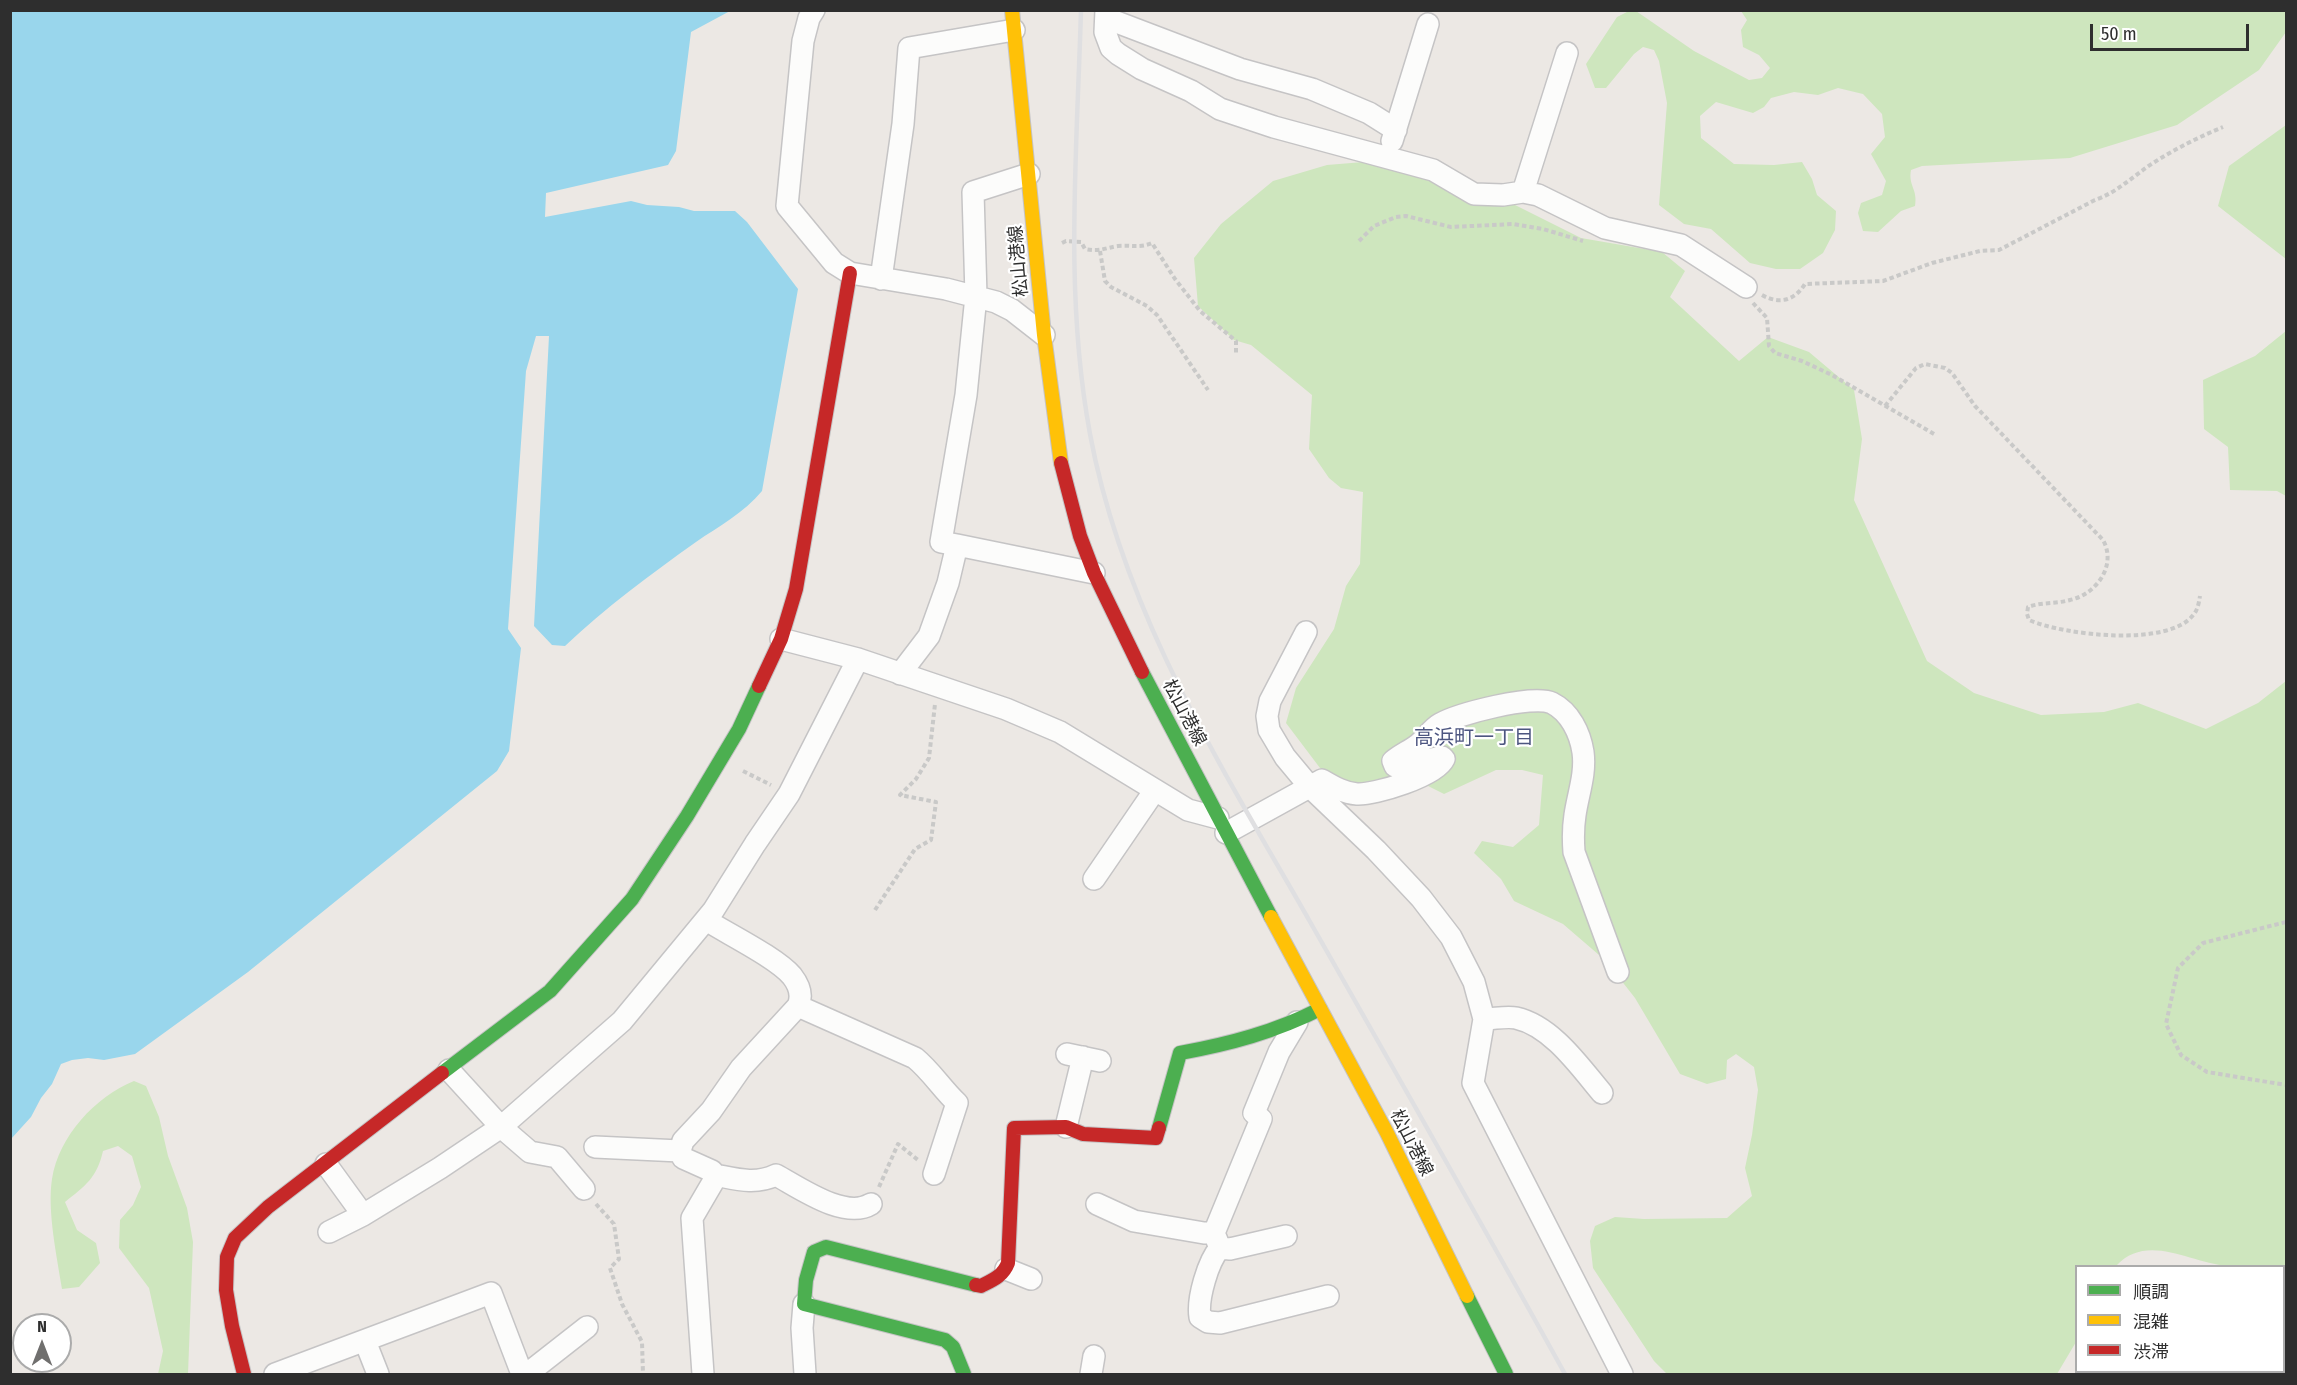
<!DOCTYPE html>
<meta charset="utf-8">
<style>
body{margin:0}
#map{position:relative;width:2297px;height:1385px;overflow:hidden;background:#ece8e4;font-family:"Fira Sans Condensed","Noto Sans JP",sans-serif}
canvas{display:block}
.frame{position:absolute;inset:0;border:12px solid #2e2e2e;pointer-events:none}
.legend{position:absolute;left:2075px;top:1265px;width:210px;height:108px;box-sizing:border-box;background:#fff;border:2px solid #ababab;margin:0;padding:8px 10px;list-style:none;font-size:18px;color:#2e2e2e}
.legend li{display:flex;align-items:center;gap:12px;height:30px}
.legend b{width:30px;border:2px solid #ababab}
.north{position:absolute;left:12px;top:1313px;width:60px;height:60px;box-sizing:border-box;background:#fff;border:2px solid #ababab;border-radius:50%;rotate:0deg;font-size:16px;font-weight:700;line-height:24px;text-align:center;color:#2e2e2e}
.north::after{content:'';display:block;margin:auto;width:21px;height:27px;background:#706f6e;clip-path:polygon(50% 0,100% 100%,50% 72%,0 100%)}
.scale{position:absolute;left:2090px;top:24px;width:159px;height:27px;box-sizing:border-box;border:3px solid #2e2e2e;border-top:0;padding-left:8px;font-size:18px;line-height:21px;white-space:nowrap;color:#2e2e2e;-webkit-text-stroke:4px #fff;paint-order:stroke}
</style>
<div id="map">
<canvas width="2297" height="1385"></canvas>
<div class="frame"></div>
<ul class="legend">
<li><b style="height:8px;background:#4caf50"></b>順調</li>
<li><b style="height:8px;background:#ffc107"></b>混雑</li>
<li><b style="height:8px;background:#c62828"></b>渋滞</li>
</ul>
<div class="north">N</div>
<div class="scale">50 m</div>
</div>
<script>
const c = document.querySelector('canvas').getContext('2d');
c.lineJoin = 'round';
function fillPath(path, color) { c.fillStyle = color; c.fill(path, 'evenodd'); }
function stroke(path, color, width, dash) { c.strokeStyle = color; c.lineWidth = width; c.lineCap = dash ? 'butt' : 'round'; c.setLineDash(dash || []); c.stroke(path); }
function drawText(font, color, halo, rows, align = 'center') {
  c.font = font + ' "Fira Sans Condensed","Noto Sans JP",sans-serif'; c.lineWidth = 4.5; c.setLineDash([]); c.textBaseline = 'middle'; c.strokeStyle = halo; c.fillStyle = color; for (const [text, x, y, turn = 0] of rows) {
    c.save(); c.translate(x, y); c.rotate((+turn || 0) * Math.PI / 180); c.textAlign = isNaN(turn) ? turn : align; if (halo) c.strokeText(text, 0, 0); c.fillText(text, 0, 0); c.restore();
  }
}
fillPath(new Path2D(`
 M1631,10L1636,11L1694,51L1749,80L1762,78L1770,68L1759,55L1743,47L1741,30L1747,20L1741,11L2286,10V32L2259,70L2177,125L2070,158L1922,166L1911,170C1908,186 1918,189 1915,206L1901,211L1878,232L1863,231L1858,213L1861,203L1882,195L1886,181L1871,154L1885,137L1882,114L1863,94L1838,88L1818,95L1794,92L1771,98L1764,107L1753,113L1716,102L1700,116L1701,138L1734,164L1774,165L1802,162L1812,179L1817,195L1836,211L1835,230L1823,253L1800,269H1776L1750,263L1711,229L1684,224L1659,205L1667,103L1659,61L1654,50L1643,47L1634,54L1606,88H1595L1586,64L1617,17Z
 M2286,125V259L2218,206L2229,166Z
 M1400,159L1459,177L1581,238L1662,252L1685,271L1670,297L1739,361L1768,337L1809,352L1854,390L1862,439L1854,500L1927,661L1974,693L2041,715L2104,712L2138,703L2206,729L2258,703L2286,681V1355L2284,1356V1266C2265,1266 2246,1268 2228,1266C2190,1263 2147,1232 2116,1266H2076V1342L2057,1374H1667L1654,1361L1593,1268L1590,1241L1595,1226L1615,1217L1644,1219L1727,1218L1752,1196L1745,1168L1752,1135L1758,1090L1754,1067L1736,1054L1727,1060L1726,1079L1707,1084L1680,1074L1635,998L1606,961L1563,924L1514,901L1501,879L1474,853L1482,841L1513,847L1539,825L1543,775L1522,770H1496L1444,794L1424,784L1365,790L1320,768L1286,723L1296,688L1334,629L1346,586L1360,564L1363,492L1341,488L1329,478L1309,449L1312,395L1251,345L1234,340L1198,306L1194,258L1221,224L1273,181L1327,165Z
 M2286,331V496L2277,491L2230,490L2228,447L2204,429L2203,380L2255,356Z
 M134,1081L146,1086L159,1117L168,1156L187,1208L193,1242L188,1374H158L163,1351L149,1288L119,1248L120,1220L133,1205L141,1187L132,1156L118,1146L103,1151C97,1178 85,1186 65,1202L77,1230L96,1243L100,1263L79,1287L62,1289C57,1257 47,1211 52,1179C59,1136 95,1097 134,1081Z`), '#cee6be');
fillPath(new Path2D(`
 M11,10L730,11L691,32L676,151L668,165L546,193L545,217L631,201L647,205L679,207L694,211H735L747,222L798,289L762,491C744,513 719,526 696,542C651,574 605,608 565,646L552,645L534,626L549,336H536L526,371L508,629L521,648L509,751L497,771L248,972L135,1054L104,1060L88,1058L72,1060L61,1064L52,1084L41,1098L31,1117L11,1139Z`), '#99d6ec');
const street = new Path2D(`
 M814,10L809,18L803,41L787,206L834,263L850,273L946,289L996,302L1012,310L1044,335
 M1106,10L1105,32L1111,48L1118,54L1142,69L1191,91L1220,109L1274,127L1433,170L1474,194L1503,195L1523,192L1538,195L1605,228L1681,245L1746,287
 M1106,18L1240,69L1312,89L1369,113L1396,130
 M1392,141L1428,24
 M1523,192L1567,53
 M881,279L903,124L909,48L1014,30
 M957,545L1094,573
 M1306,632L1270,701L1267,716L1269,730L1285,757L1310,787L1376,850L1421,898L1451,937L1474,982L1484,1019L1473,1083L1622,1374
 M781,639L858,659L1006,709L1060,732L1188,810L1218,818
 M900,674L929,636L948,583L957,545L941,542L966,395L976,296L973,192L1029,174
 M1226,833L1322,780C1334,787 1344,793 1357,794C1375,795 1436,776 1444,759L1442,757L1395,766L1393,761C1400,755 1409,751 1416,746C1425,740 1431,729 1440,724C1458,714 1533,694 1552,703C1570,712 1580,733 1583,752C1586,774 1578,794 1575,815C1573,828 1573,839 1574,852L1618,972
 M1094,879L1155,790
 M798,1006L915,1058C931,1071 942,1089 957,1103L934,1174
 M1484,1019C1494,1019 1507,1016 1516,1018C1552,1026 1580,1067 1602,1093
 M1067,1054L1100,1061
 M449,1070L501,1127L530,1152L557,1157L584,1189
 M1066,1127L1083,1057
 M595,1147L680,1151
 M326,1164L363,1215
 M715,1175C736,1179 755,1185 776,1175C800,1188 845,1220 871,1204
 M1097,1204L1134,1221L1204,1233H1214L1261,1119L1254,1113L1279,1052L1297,1022
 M329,1232L363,1215L440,1168L501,1127L622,1021L713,911L755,844L789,794L858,659
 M1214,1233L1220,1248C1208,1261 1197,1299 1200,1317L1208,1322L1220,1323L1328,1296
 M1220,1248L1230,1249L1286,1236
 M1006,1269L1031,1279
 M804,1304L802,1328L805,1374
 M365,1341L378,1374
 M275,1374L491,1293L522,1374
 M527,1374L587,1327
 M703,1374L692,1218L713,1182L715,1175L712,1171L683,1158L680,1151L683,1141L711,1111L741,1068L798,1006C803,995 799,985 792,976C777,958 728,934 706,920
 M1091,1374L1094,1356`);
const fast = new Path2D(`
 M1142,672L1271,917
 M442,1073L550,991L632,899L687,816L739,729L759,686
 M1159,1128L1180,1053C1229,1044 1275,1032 1320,1009
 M1467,1296L1506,1374
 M964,1374L953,1347L945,1340L804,1304L806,1280L814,1252L826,1247L976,1285`);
const slow = new Path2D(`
 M1012,10L1044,335L1061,463
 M1271,917L1387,1133L1467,1296`);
const jam = new Path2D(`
 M1061,463L1080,536L1094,573L1142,672
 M759,686L781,639L796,589L850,273
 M976,1285L981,1286C993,1280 1003,1276 1008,1263L1014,1128L1066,1127L1083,1134L1156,1138L1159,1128
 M244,1374L232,1326L226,1290L227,1257L235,1238L268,1207L442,1073`);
stroke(street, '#c5c4c5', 24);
stroke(fast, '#c5c4c5', 16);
stroke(slow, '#c5c4c5', 16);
stroke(jam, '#c5c4c5', 16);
stroke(new Path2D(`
 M1359,241L1374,226L1396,217L1406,216L1451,227L1513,224L1543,229L1583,241
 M1062,243L1066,241L1081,242L1085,249C1100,252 1105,248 1118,246C1130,245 1141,248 1152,243L1175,279L1200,311L1236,341V355
 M1100,251L1105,281L1111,287L1147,306L1157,315L1208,390
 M1762,295C1780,305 1795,300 1805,284L1883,281L1932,263L1980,251L1999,250L2095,200C2118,192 2133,176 2153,163C2175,149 2199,137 2223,127
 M1753,303L1767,318L1769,346L1775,353L1802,361L1832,375L1934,434
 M1885,406L1916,368L1925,364L1945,368L1952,373L1975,406L2103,540C2117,565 2097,594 2070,600C2056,604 2041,602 2028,607L2027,614L2029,620C2063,635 2170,648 2194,614C2198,609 2199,602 2200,596
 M743,771L771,785
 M875,910L915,849L931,840L936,802L900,795L916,779L929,758L935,704
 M2286,922L2203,943L2178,968L2166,1024L2181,1055L2207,1072L2286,1085
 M879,1187L898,1144L918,1160
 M596,1204L614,1224L619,1259L610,1268L622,1304L642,1342L643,1374`), '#c9c9c8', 4, [4.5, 3]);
stroke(street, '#fcfcfb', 21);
stroke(fast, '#4caf50', 14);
stroke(slow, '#ffc107', 14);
stroke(jam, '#c62828', 14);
stroke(new Path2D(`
 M1081,10C1077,152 1064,294 1090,434C1123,612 1221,766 1309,920C1395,1071 1481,1222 1565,1374`), '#dfdfe1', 4.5);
drawText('18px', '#2e2e2e', '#fff', [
 ["松山港線",1019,261,-95],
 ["松山港線",1184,713,62],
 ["松山港線",1411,1143,63]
]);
drawText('20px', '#4d5680', '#fff', [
 ["高浜町一丁目",1474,738]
]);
</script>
